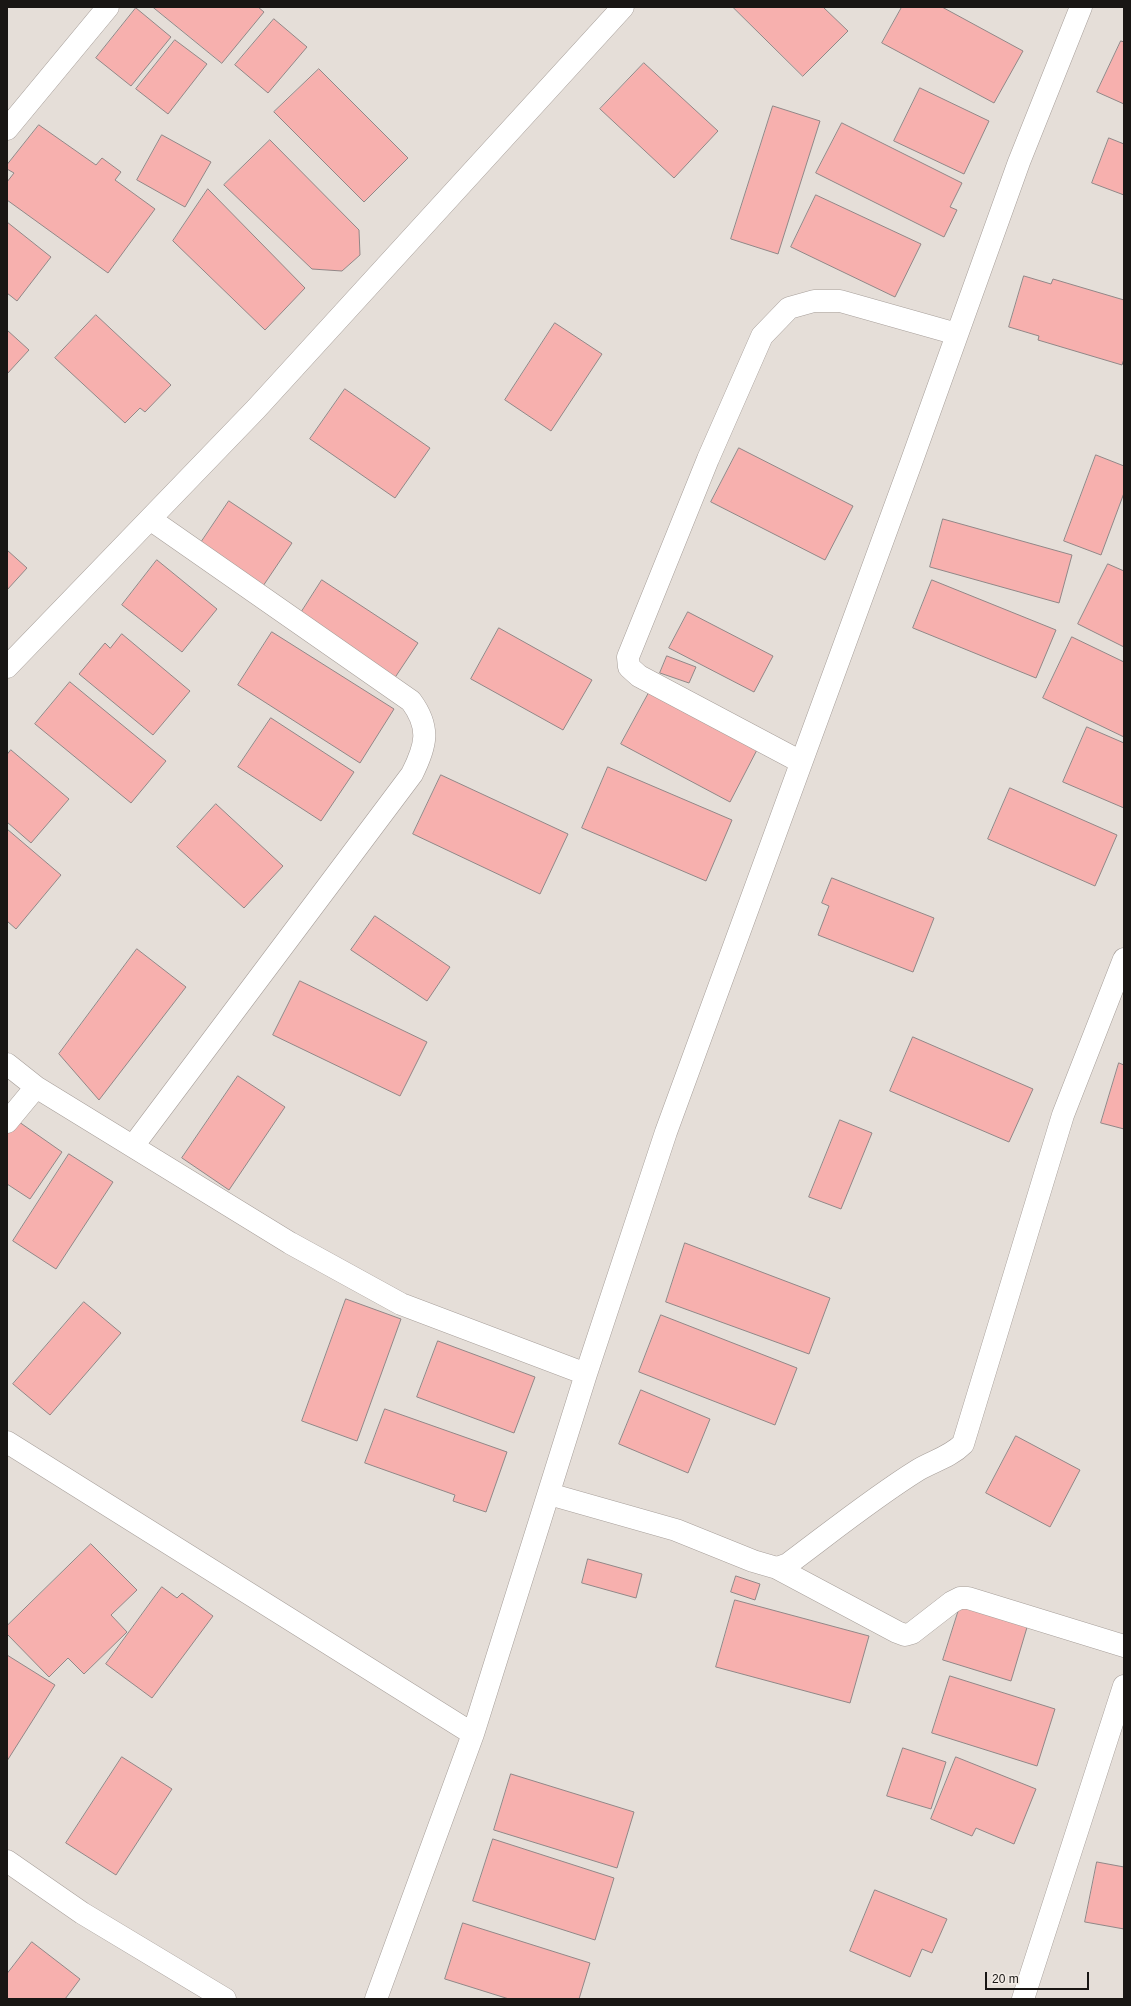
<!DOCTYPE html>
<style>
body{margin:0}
#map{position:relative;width:1131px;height:2006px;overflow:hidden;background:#e5ded8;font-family:Helvetica,sans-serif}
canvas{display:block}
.frame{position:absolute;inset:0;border:8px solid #191614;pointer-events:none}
.scale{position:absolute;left:985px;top:1972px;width:104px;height:18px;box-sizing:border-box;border:2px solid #191614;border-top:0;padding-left:5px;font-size:12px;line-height:14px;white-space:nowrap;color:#191614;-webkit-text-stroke:3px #f2ebe5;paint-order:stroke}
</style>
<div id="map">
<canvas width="1131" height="2006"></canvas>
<div class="frame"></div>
<div class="scale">20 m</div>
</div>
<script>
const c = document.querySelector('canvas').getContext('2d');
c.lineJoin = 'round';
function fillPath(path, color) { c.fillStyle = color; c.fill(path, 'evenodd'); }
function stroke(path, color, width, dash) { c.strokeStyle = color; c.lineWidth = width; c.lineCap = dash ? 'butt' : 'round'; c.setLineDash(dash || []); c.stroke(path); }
const building = new Path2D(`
 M153,7H258L264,12L222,63Z
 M733,7H823L848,31L803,76Z
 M902,7H942L1023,51L994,103L882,43Z
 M136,8L171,37L131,86L96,58Z
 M274,19L307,47L268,93L235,65Z
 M175,40L207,64L168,114L136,89Z
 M1121,41L1124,42V104L1097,92Z
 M644,63L718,131L674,178L600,109Z
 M319,69L408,158L364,202L274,112Z
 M920,88L989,121L964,174L894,141Z
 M773,106L820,121L778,254L731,239Z
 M842,123L962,183L950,207L957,210L944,237L816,173Z
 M39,125L96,165L102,158L121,172L115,180L155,209L108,273L7,200V182L14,173L7,169V165Z
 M162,135L211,162L185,207L137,180Z
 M1109,138L1124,144V195L1092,183Z
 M270,140L359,230L360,255L342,271L312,269L224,185Z
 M208,189L305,288L265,330L173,241Z
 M816,195L921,244L895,297L791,247Z
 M7,222L51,257L17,301L7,293Z
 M1024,276L1051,284L1053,279L1124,300V359L1122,365L1038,340L1039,336L1009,327Z
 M96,315L171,385L145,412L140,408L125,423L55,358Z
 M555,323L602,354L551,431L505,400Z
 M7,330L29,350L7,374Z
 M345,389L430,448L395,498L310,439Z
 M739,448L853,506L825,560L711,502Z
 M1096,455L1124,466V493L1101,555L1064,541Z
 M229,501L292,543L261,589L198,547Z
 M943,519L1072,555L1059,603L930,567Z
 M7,550L27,568L7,590Z
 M157,560L217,609L182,652L122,605Z
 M1108,564L1124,571V647L1078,624Z
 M322,580L418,643L392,682L297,619Z
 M932,580L1056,630L1036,678L913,628Z
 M688,612L773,656L754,692L669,648Z
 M499,628L592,680L563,730L471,679Z
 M272,632L394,709L360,763L238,685Z
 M122,634L190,691L153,735L79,674L105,643L110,648Z
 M1072,637L1124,662V737L1043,698Z
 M667,656L696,667L689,683L660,673Z
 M70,682L166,761L131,803L35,724Z
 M651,689L759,746L730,802L621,744Z
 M271,718L354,772L321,821L238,767Z
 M1087,727L1124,743V808L1063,782Z
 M11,750L69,799L31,843L7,822V755Z
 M608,767L732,820L706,881L582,828Z
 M441,775L568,834L540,894L413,834Z
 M1010,788L1117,835L1095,886L988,839Z
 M216,804L283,866L244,908L177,847Z
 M7,829L61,875L16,929L7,921Z
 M832,878L934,918L913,972L818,935L829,906L822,903Z
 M375,916L450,967L427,1001L351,950Z
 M137,949L186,987L99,1100L59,1054Z
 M300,981L427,1042L400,1096L273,1035Z
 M913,1037L1033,1089L1009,1142L890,1091Z
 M1119,1063L1124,1065V1129L1101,1123Z
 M238,1076L285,1107L229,1190L182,1158Z
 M12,1117L62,1152L30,1199L7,1184V1124Z
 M840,1120L872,1133L841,1209L809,1197Z
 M69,1154L113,1182L56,1269L13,1241Z
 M685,1243L830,1298L809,1354L666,1302Z
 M346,1299L401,1319L357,1441L302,1421Z
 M84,1302L121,1333L50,1415L13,1384Z
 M661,1315L797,1368L775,1425L639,1372Z
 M438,1341L535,1377L514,1433L417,1397Z
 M641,1390L710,1419L688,1473L619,1444Z
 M385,1409L507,1452L486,1512L453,1501L455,1495L365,1463Z
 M1016,1436L1080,1470L1050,1527L986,1493Z
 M91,1544L137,1590L111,1615L127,1632L84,1674L68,1658L49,1677L7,1634V1626Z
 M588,1559L642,1574L636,1598L582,1583Z
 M736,1576L760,1584L755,1600L731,1592Z
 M162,1587L177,1598L182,1593L213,1616L152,1698L106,1664Z
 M735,1600L869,1636L850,1703L716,1667Z
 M961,1603L1028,1624L1011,1681L943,1660Z
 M7,1655L55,1685L7,1761Z
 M950,1676L1055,1709L1037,1766L932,1733Z
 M903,1748L946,1762L931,1809L887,1796Z
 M122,1757L172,1789L116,1875L66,1843Z
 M956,1757L1036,1789L1014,1844L976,1828L972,1836L931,1819Z
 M511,1774L634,1812L617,1868L494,1830Z
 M493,1839L614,1878L595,1940L473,1901Z
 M1097,1862L1124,1867V1929L1085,1922Z
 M875,1890L947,1919L932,1953L922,1949L910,1977L850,1951Z
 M463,1923L590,1963L579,1999H509L445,1979Z
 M32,1942L80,1979L65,1999H9L7,1997V1974Z`);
fillPath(building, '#f7b0ae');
stroke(building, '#918787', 1);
const minor = new Path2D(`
 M7,129L108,7
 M7,667L256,409L623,7
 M801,762L639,676L629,667L628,657L708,459L762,336L789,308L814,301H840L957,334
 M7,1064L36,1087L290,1243L401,1304L586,1374
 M7,1122L36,1087
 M133,1146L412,774C426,746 431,728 411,701L150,519
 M7,1442L473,1734
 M549,1494L676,1530L753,1561L777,1568L788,1564C831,1532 873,1498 918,1470C933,1461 950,1457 963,1444L1063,1115L1124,959
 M777,1568L897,1632L905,1635L912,1633L952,1602L960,1598H968L1124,1646
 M7,1861L82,1913L225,1999
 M376,1999L473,1734L586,1374L666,1132L911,463L1019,162L1081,7
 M1023,1999L1124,1686`);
stroke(minor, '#a79f9a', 23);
stroke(minor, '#fff', 22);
</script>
